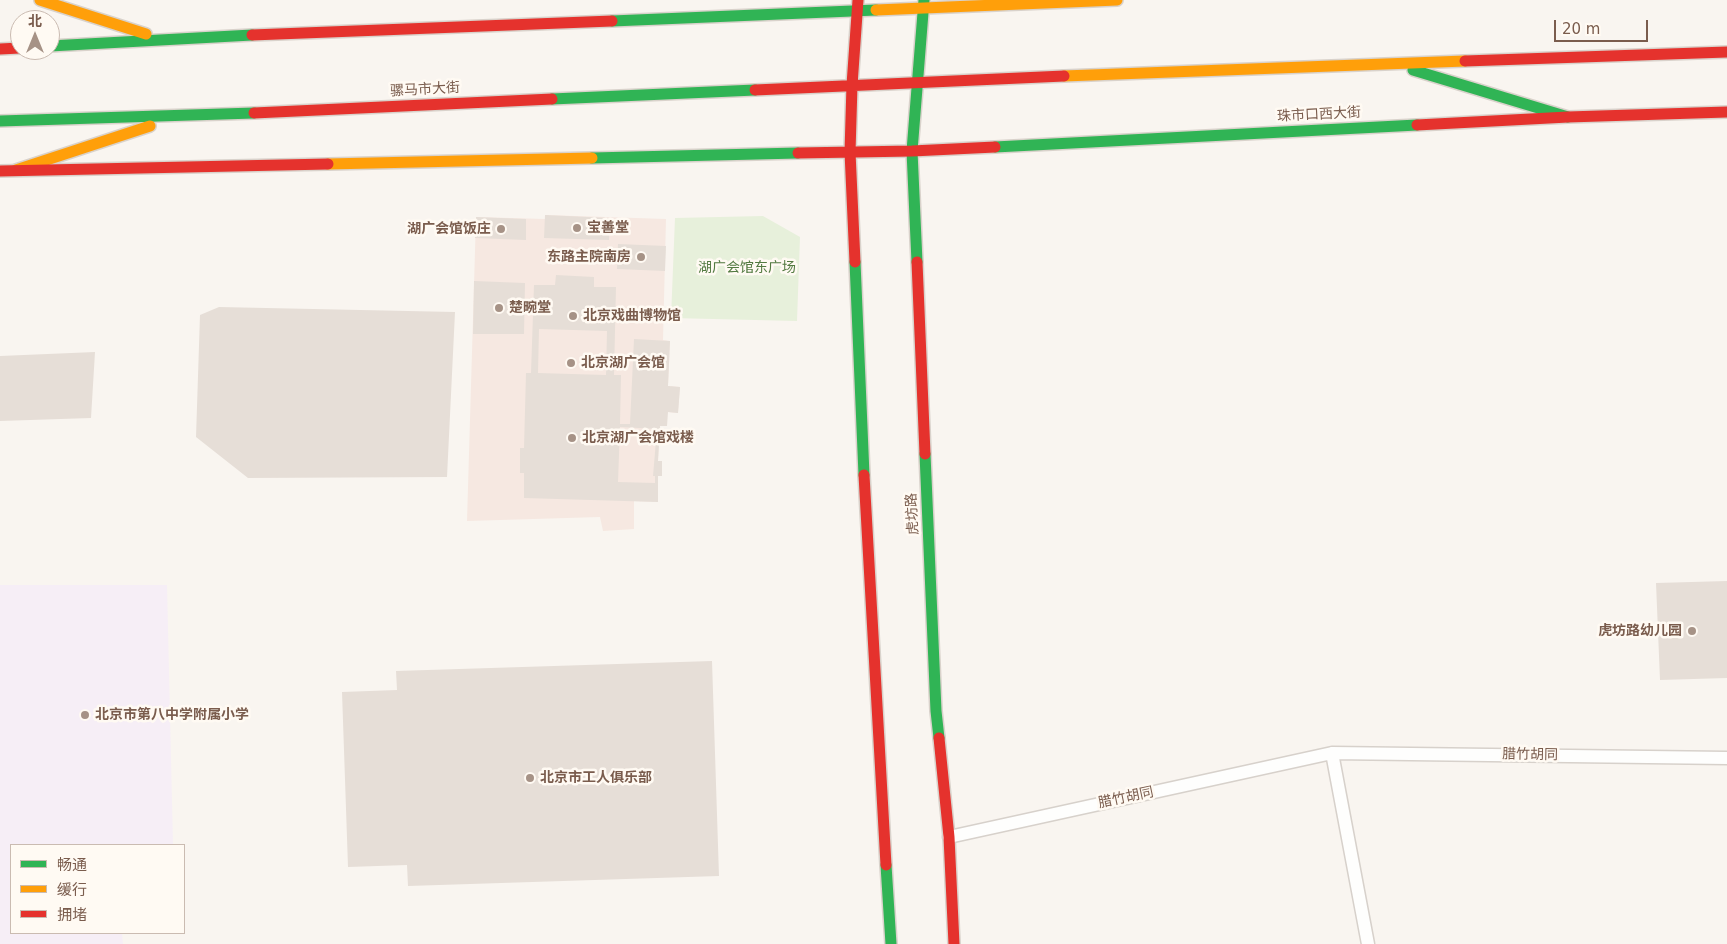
<!DOCTYPE html>
<meta charset="utf-8">
<style>
body{margin:0}
#map{position:relative;width:1727px;height:944px;overflow:hidden;background:#f9f5f0;font-family:"DejaVu Sans","Noto Sans SC",sans-serif}
canvas{display:block}
.legend{position:absolute;left:10px;top:844px;width:175px;height:90px;box-sizing:border-box;background:#fffaf3;border:1px solid #cabbb1;margin:0;padding:6px 9px;list-style:none;font-size:15px;color:#7a5c4d}
.legend li{display:flex;align-items:center;gap:10px;height:25px}
.legend b{width:25px;border:1px solid #cabbb1}
.north{position:absolute;left:10px;top:10px;width:50px;height:50px;box-sizing:border-box;background:#fffaf3;border:1px solid #cabbb1;border-radius:50%;rotate:0deg;font-size:14px;font-weight:700;line-height:20px;text-align:center;color:#7a5c4d}
.north::after{content:'';display:block;margin:auto;width:18px;height:22px;background:#a69286;clip-path:polygon(50% 0,100% 100%,50% 72%,0 100%)}
.scale{position:absolute;left:1554px;top:20px;width:94px;height:22px;box-sizing:border-box;border:2px solid #7a5c4d;border-top:0;padding-left:6px;font-size:15px;line-height:18px;white-space:nowrap;color:#7a5c4d;-webkit-text-stroke:4px #fffaf3;paint-order:stroke}
</style>
<div id="map">
<canvas width="1727" height="944"></canvas>
<ul class="legend">
<li><b style="height:6px;background:#30b455"></b>畅通</li>
<li><b style="height:6px;background:#ff9f0a"></b>缓行</li>
<li><b style="height:6px;background:#e5322d"></b>拥堵</li>
</ul>
<div class="north">北</div>
<div class="scale">20 m</div>
</div>
<script>
const c = document.querySelector('canvas').getContext('2d');
c.lineJoin = 'round';
function fillPath(path, color) { c.fillStyle = color; c.fill(path, 'evenodd'); }
function stroke(path, color, width, dash) { c.strokeStyle = color; c.lineWidth = width; c.lineCap = dash ? 'butt' : 'round'; c.setLineDash(dash || []); c.stroke(path); }
function drawText(font, color, halo, rows, align = 'center') {
  c.font = font + ' "DejaVu Sans","Noto Sans SC",sans-serif'; c.lineWidth = 5; c.setLineDash([]); c.textBaseline = 'middle'; c.strokeStyle = halo; c.fillStyle = color; for (const [text, x, y, turn = 0] of rows) {
    c.save(); c.translate(x, y); c.rotate((+turn || 0) * Math.PI / 180); c.textAlign = isNaN(turn) ? turn : align; if (halo) c.strokeText(text, 0, 0); c.fillText(text, 0, 0); c.restore();
  }
}
fillPath(new Path2D(`
 M545,215L666,219L663,340L670,341L668,386L680,387L678,413L668,412L660,426L658,461H662V476H658V502L634,501V529L603,531L600,517L467,521L476,217L545,219Z`), '#f6e8e1');
fillPath(new Path2D(`
 M0,585H167L173,845H11V933H122L123,944H0Z`), '#f6eef6');
fillPath(new Path2D(`
 M763,216L800,237L797,321L671,318L675,218Z`), '#e7f0db');
fillPath(new Path2D(`
 M545,215L610,218L609,240L544,238Z
 M476,217L526,219V240L475,238Z
 M618,244L666,246L665,271L617,269Z
 M556,275L594,277V287H616L614,375H621L620,424H630L634,339L670,341L668,386L680,387L678,413L668,412L667,426H660L658,461H662V476H658V502L524,498V473H520V448H524L526,373H531L534,285H555ZM539,329L607,331L606,375L538,373ZM620,427L657,429L653,476H655V483L618,482Z
 M474,281L525,283L524,334H473Z
 M219,307L455,312L447,477L248,478L196,437L200,315Z
 M95,352L91,418L0,421V356Z
 M1727,581V678L1660,680L1656,583Z
 M712,661L719,876L408,886L407,865L348,867L342,692L397,690L396,671Z`), '#e6ded7');
const lane = new Path2D(`
 M1332,753L1368,944
 M949,837L1332,753L1727,758`);
const fast = new Path2D(`
 M612,21L876,10
 M50,46L252,35
 M1413,70L1568,117
 M552,99L755,90
 M0,121L254,113
 M995,147L1417,125
 M592,158L798,153
 M855,262L864,475
 M917,262L912,151L924,0
 M925,454L936,711L939,738
 M886,865L891,944`);
const slow = new Path2D(`
 M40,0L146,34
 M876,10L1117,0
 M1064,76L1465,61
 M328,164L592,158
 M16,170L150,126`);
const jam = new Path2D(`
 M252,35L612,21
 M0,49L20,48
 M1465,61L1727,52
 M755,90L1064,76
 M254,113L552,99
 M1417,125L1568,117L1727,112
 M798,153L912,151L995,147
 M0,171L328,164
 M855,262L850,152L852,85L858,0
 M917,262L925,454
 M864,475L886,865
 M939,738L949,837L954,944`);
stroke(lane, '#d7d1cb', 15);
stroke(fast, '#d9d2cb', 14);
stroke(slow, '#d9d2cb', 14);
stroke(jam, '#d9d2cb', 14);
stroke(lane, '#fefefd', 12);
stroke(fast, '#30b455', 11);
stroke(slow, '#ff9f0a', 11);
stroke(jam, '#e5322d', 11);
for (const [x, y, r, color] of [
 [577,228,5,"#a69286"],
 [501,229,5,"#a69286"],
 [641,257,5,"#a69286"],
 [499,308,5,"#a69286"],
 [573,316,5,"#a69286"],
 [571,363,5,"#a69286"],
 [572,438,5,"#a69286"],
 [1692,631,5,"#a69286"],
 [85,715,5,"#a69286"],
 [530,778,5,"#a69286"]
]) { const dot = new Path2D(); dot.arc(x, y, r, 0, 2 * Math.PI); c.fillStyle = color; c.fill(dot); stroke(dot, '#fffaf3', 2); }
drawText('14px', '#7a5c4d', '#fffaf3', [
 ["骡马市大街",425,90,-3],
 ["珠市口西大街",1319,115,-3],
 ["虎坊路",913,514,-93],
 ["腊竹胡同",1530,755,1],
 ["腊竹胡同",1126,798,-12]
]);
drawText('bold 14px', '#7a5c4d', '#fffaf3', [
 ["宝善堂",587,228],
 ["湖广会馆饭庄",491,229,"right"],
 ["东路主院南房",631,257,"right"],
 ["楚畹堂",509,308],
 ["北京戏曲博物馆",583,316],
 ["北京湖广会馆",581,363],
 ["北京湖广会馆戏楼",582,438],
 ["虎坊路幼儿园",1682,631,"right"],
 ["北京市第八中学附属小学",95,715],
 ["北京市工人俱乐部",540,778]
], 'left');
drawText('14px', '#537a41', '#fffaf3', [
 ["湖广会馆东广场",747,268]
]);
</script>
